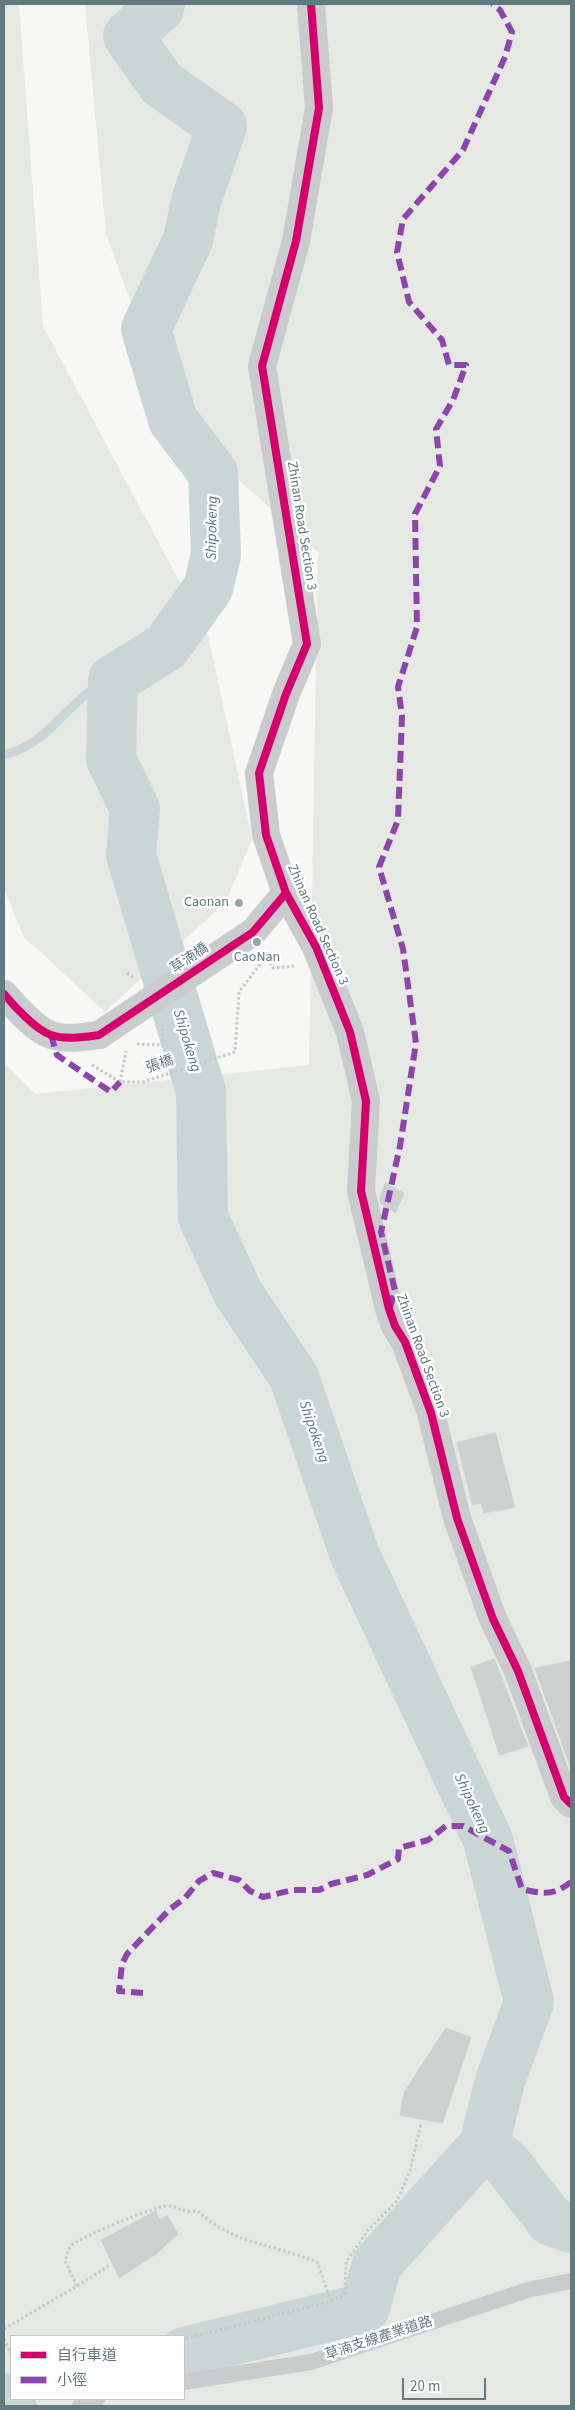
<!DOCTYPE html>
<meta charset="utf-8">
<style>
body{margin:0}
#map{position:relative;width:575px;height:2410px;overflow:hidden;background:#f7f7f6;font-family:"Source Sans 3","Noto Sans TC",sans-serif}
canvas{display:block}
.frame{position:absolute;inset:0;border:5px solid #637980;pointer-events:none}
.legend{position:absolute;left:10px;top:2335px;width:175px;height:65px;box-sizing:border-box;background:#fff;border:1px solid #c1c9cc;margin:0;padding:6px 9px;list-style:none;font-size:15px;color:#637980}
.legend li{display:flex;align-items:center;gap:10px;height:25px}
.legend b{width:25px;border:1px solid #c1c9cc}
.scale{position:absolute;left:402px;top:2378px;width:84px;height:22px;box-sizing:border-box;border:2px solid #637980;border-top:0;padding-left:6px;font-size:15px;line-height:18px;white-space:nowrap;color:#637980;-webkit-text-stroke:4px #fff;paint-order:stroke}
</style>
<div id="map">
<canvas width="575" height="2410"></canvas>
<div class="frame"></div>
<ul class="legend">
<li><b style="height:6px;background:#d6006c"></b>自行車道</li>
<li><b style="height:6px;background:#8e44ad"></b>小徑</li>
</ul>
<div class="scale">20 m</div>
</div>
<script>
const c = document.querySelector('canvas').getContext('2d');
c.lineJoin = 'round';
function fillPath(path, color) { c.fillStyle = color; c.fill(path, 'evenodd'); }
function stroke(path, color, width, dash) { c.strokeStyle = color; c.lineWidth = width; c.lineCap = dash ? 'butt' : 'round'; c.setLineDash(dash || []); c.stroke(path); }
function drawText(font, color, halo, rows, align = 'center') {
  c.font = font + ' "Source Sans 3","Noto Sans TC",sans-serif'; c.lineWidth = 5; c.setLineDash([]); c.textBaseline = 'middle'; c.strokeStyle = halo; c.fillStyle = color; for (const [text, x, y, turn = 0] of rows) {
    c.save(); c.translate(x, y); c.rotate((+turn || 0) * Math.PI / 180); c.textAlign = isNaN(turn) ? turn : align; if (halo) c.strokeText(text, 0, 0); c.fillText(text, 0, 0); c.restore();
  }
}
fillPath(new Path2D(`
 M4,4H19L43,326L208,635L252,839L226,902L105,1012L24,937L4,889Z
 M85,4H571V2406H4V1063L35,1094L309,1065L318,552L173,420L106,234ZM11,2336H184V2399H11Z`), '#e6e9e3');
stroke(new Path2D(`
 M4,755C44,745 59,715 88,693C96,687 105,684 113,680`), '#cad5d6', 9);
stroke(new Path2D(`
 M160,4L159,8L128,36L162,84L222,126L196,201L188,240L146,329L173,420L213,473L216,555L208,588L166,647L113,680L111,759L135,809L131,855L201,1092L203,1217L238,1293L294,1377L354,1553L488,1840L529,2002L500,2081L484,2145L377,2264L365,2308L184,2352
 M484,2145L507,2164L551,2221L571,2228
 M4,2401L11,2398`), '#cad5d6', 50);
const building = new Path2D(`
 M385,1182L405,1193L396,1214L380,1204L379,1198Z
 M496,1432L516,1508L483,1514L481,1504L472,1506L456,1442Z
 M495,1658L529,1747L499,1756L470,1667Z
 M571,1660V1771L534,1668Z
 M446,2027L472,2037L443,2124L399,2116L403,2093Z
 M156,2210L160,2218L168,2215L179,2234L156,2255L119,2279L100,2240Z`);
fillPath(building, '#ced0d0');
stroke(building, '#e6e6e6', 1);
stroke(new Path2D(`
 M127,973L134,978
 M137,1044L163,1045L162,1025
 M92,1065L120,1082H143L235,1052L239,992L261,963L268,960L273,968L294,966
 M120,1082L126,1051
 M77,2286L65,2261C67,2256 68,2249 71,2246C80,2237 155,2206 167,2206C179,2206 180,2213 197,2211C236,2245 272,2244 317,2262L331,2301L184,2339
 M331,2301L345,2294L346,2262L368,2230L397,2201L410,2171L421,2123
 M4,2329L77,2286L110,2265
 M4,2339L11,2354
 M33,2399L36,2406`), '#c7c9c9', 3, [2.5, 2.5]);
stroke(new Path2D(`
 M184,2382L311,2362L528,2290L571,2281
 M80,2406L97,2399`), '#c9cbcc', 16);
stroke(new Path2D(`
 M286,893L316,947L350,1032L366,1101L361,1191L389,1309L395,1326L405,1342L431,1413L457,1518L493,1619L518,1671L564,1797L571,1804
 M4,994C14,1006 36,1030 51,1035C66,1040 84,1037 99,1035`), '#c9cbcc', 28);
stroke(new Path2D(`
 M286,893L266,835L259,773L286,694L307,644L262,366L296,241L319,108L311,4`), '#c9cbcc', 28);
stroke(new Path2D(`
 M99,1035L253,932L286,893`), '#c9cbcc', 28);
stroke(new Path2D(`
 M51,1035L57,1055L111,1092L120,1082
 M390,1307L395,1291L381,1232L400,1146L416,1043L403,949L379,867L398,820L402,716L398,687L417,627L415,514L440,466L436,429L453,400L466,365H449L442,340L409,302L397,252L403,219L463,150L505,57L512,32L500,10L492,4
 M143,1993L119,1991L122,1964L127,1954L170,1909L185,1898L199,1881L213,1873L239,1880L250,1891L263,1897L293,1890H319L331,1884L367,1875L398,1859L399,1848L428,1840L446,1826H463L509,1851L522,1889C543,1894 553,1896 571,1882`), '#8e44ad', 6, [12, 6]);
stroke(new Path2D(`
 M311,4L319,108L296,241L262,366L307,644L286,694L259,773L266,835L286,893L316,947L350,1032L366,1101L361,1191L389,1309L395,1326L405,1342L431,1413L457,1518L493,1619L518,1671L564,1797L571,1804
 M4,994C14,1006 36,1030 51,1035C66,1040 84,1037 99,1035L253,932L286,893`), '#d6006c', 8);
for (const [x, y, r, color] of [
 [239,903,5,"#97a5a9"],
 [257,942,5,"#97a5a9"]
]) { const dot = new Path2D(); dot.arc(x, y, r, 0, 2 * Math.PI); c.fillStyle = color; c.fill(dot); stroke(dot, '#fff', 2); }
drawText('14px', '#637980', '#fff', [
 ["Zhinan Road Section 3",301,526,81],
 ["Zhinan Road Section 3",317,925,66],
 ["草湳橋",190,959,-34],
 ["張橋",160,1065,-18],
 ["Zhinan Road Section 3",422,1356,70],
 ["草湳支線產業道路",379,2339,-18]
]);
drawText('14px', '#637980', '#fff', [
 ["Caonan",229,903],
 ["CaoNan",257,958,"center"]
], 'right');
drawText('italic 15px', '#5e787b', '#fff', [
 ["Shipokeng",213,528,-89],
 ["Shipokeng",186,1041,73],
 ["Shipokeng",313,1432,71],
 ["Shipokeng",471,1804,65]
]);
</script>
